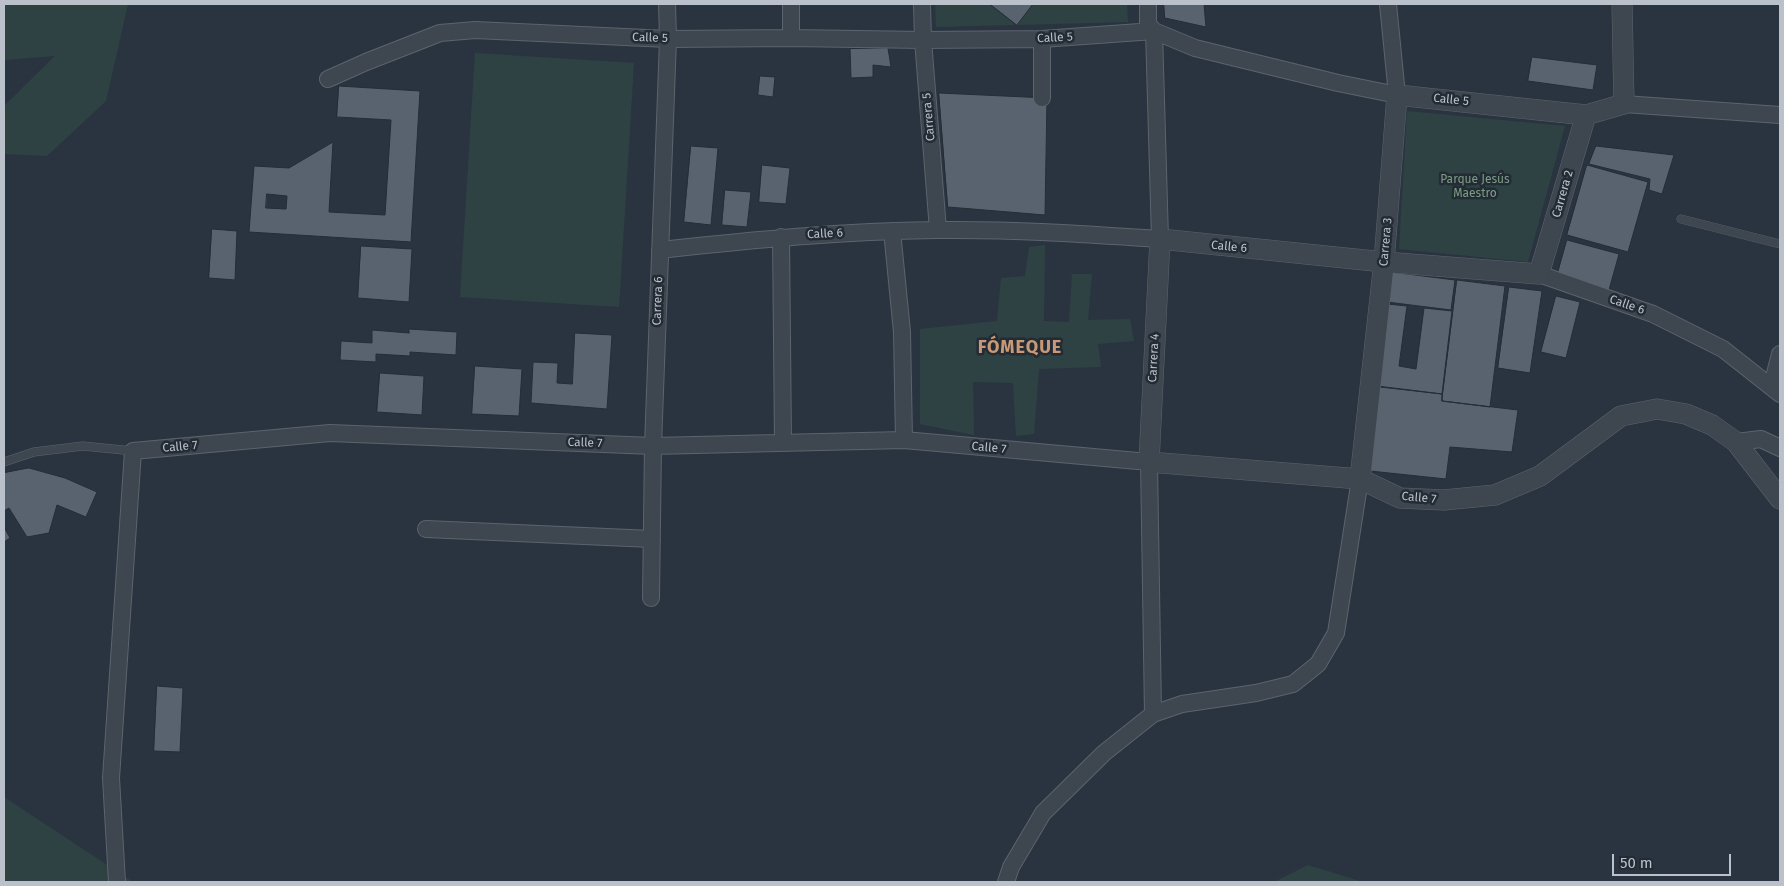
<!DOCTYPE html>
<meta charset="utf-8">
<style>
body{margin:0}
#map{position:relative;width:1784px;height:886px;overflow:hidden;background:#2a3440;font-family:"Fira Sans",sans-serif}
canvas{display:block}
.frame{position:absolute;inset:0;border:5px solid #bbc1ca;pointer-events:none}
.scale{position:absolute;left:1612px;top:854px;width:119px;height:22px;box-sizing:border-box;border:2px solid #bbc1ca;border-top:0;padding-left:6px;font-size:15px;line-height:18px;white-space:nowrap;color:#bbc1ca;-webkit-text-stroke:4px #232b35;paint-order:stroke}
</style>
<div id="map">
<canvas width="1784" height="886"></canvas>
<div class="frame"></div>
<div class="scale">50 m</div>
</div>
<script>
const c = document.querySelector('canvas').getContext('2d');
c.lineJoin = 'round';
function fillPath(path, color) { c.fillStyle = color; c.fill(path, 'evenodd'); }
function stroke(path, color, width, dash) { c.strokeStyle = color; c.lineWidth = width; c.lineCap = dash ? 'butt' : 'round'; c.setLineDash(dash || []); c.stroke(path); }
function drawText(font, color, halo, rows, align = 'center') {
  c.font = font + ' "Fira Sans",sans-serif'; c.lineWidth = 5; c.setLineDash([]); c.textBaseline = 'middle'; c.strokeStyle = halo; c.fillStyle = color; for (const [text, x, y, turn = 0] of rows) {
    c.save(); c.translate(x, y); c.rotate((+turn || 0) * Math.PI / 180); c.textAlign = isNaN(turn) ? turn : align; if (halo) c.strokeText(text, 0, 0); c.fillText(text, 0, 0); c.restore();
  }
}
fillPath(new Path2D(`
 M4,4H128L106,101L47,156L4,154V106L55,56L4,60Z
 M935,4H990L1016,25L1033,4H1127L1128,22L936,27Z
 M475,53L634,63L619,307L460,297Z
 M1407,111L1565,126L1528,262L1399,249Z
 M1045,245L1044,321L1069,322L1072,274H1092L1088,320L1130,319L1134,341L1098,344L1101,367L1039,369L1034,434L1016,436L1013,383L973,382L974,435L920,424V329L997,321L1001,278L1025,276L1029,247Z
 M4,797L133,882H4Z
 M1308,865L1363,882H1274Z`), '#2f4243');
const building = new Path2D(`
 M990,4H1033L1017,25Z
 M1164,4H1204L1206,27L1165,18Z
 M888,48L891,67L873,65V77L851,78L850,49Z
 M1532,57L1597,65L1593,90L1528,81Z
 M760,76L775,77L773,97L758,95Z
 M339,86L420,91L411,242L249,232L254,166L289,168L333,142L329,212L385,215L391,120L337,117ZM267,194L287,196L286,209L266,208Z
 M939,93L1047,98L1045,215L948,207Z
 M691,146L718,148L711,225L684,222Z
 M1596,146L1674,155L1662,194L1649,190L1650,179L1589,164Z
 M762,165L790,168L786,204L759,202Z
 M1587,165L1648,182L1628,252L1567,235Z
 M725,190L751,192L747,227L722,225Z
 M212,229L237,231L235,280L209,278Z
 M1567,240L1619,254L1609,290L1557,276Z
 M361,246L412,249L409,302L358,298Z
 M1391,272L1455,280L1451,310L1387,302Z
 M1457,280L1505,286L1490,407L1442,401Z
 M1509,287L1542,291L1530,373L1498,368Z
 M1556,296L1580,302L1566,358L1541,352Z
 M1387,304L1407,306L1399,366L1416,369L1424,308L1452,311L1442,394L1377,386Z
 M409,329L457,332L456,355L410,352V356L376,354V362L340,360L341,341L372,343V330L409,333Z
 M575,333L612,335L607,409L531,403L533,362L558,363L557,383L572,384Z
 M475,366L522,369L519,416L472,414Z
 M380,373L424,376L422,415L377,412Z
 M1380,387L1442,394V401L1518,410L1512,452L1450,447L1446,479L1370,471Z
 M29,468L65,478L97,492L86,517L57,505L49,533L27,537L9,508L4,511V473Z
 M4,527L10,538L4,542Z
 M157,686L183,688L180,752L154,751Z`);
fillPath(building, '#59626f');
stroke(building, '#252d37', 1);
const service = new Path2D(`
 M1681,219L1780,244
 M4,462L34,452L83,446L133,451`);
const minor = new Path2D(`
 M922,4L923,40L938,230
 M791,38V4
 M1042,39V98
 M328,79L366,62L440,33L475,30L668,39L791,38L923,40L1042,39L1154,31L1195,48L1338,83L1397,95L1388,4
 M1624,104L1780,115
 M892,231L902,332L904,440
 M781,237L783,443
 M660,250C752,240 843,231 936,230C1011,229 1085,234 1160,239L1154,31L1148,24V4
 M1539,274L1653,314L1723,349L1780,394
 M1772,385L1780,354
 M1736,442L1761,439L1780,448
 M426,529L652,539
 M651,598L653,446L668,39L667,4
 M117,882L111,778L133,451L330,433L653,446L904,440L1149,462L1153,714
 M1006,882L1011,867L1043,813L1104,753L1153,714L1182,704L1256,693L1293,684L1318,664L1336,633L1360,479`);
const tertiary = new Path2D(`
 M1586,115L1539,274L1384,262L1160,239L1149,462L1360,479L1400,498L1444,500L1495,495L1540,476L1621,416L1657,409L1686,414L1712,425L1736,442L1780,499
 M1360,479L1384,262L1397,95L1586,115L1624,104L1622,4`);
stroke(service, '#5c646d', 9);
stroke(minor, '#5c646d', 18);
stroke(tertiary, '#5c646d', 21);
stroke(service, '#3e4650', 8);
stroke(minor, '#3e4650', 16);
stroke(tertiary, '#3e4650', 20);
drawText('12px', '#bbc1ca', '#232b35', [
 ["Calle 5",650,38,2],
 ["Calle 5",1055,38,-3],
 ["Calle 5",1451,100,6],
 ["Carrera 5",929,117,-95],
 ["Carrera 2",1563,194,-74],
 ["Calle 6",825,234,-3],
 ["Carrera 3",1386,242,-85],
 ["Calle 6",1229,247,6],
 ["Carrera 6",658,301,-88],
 ["Calle 6",1627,305,19],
 ["Carrera 4",1154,358,-87],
 ["Calle 7",585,443,2],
 ["Calle 7",180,447,-5],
 ["Calle 7",989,448,5],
 ["Calle 7",1419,498,5]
]);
drawText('12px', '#7c9d84', '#232b35', [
 ["Parque Jesús",1475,180],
 ["Maestro",1475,194]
]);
c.letterSpacing = '1px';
drawText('bold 18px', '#c99976', '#232b35', [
 ["FÓMEQUE",1020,348]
]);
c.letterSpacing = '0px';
</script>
